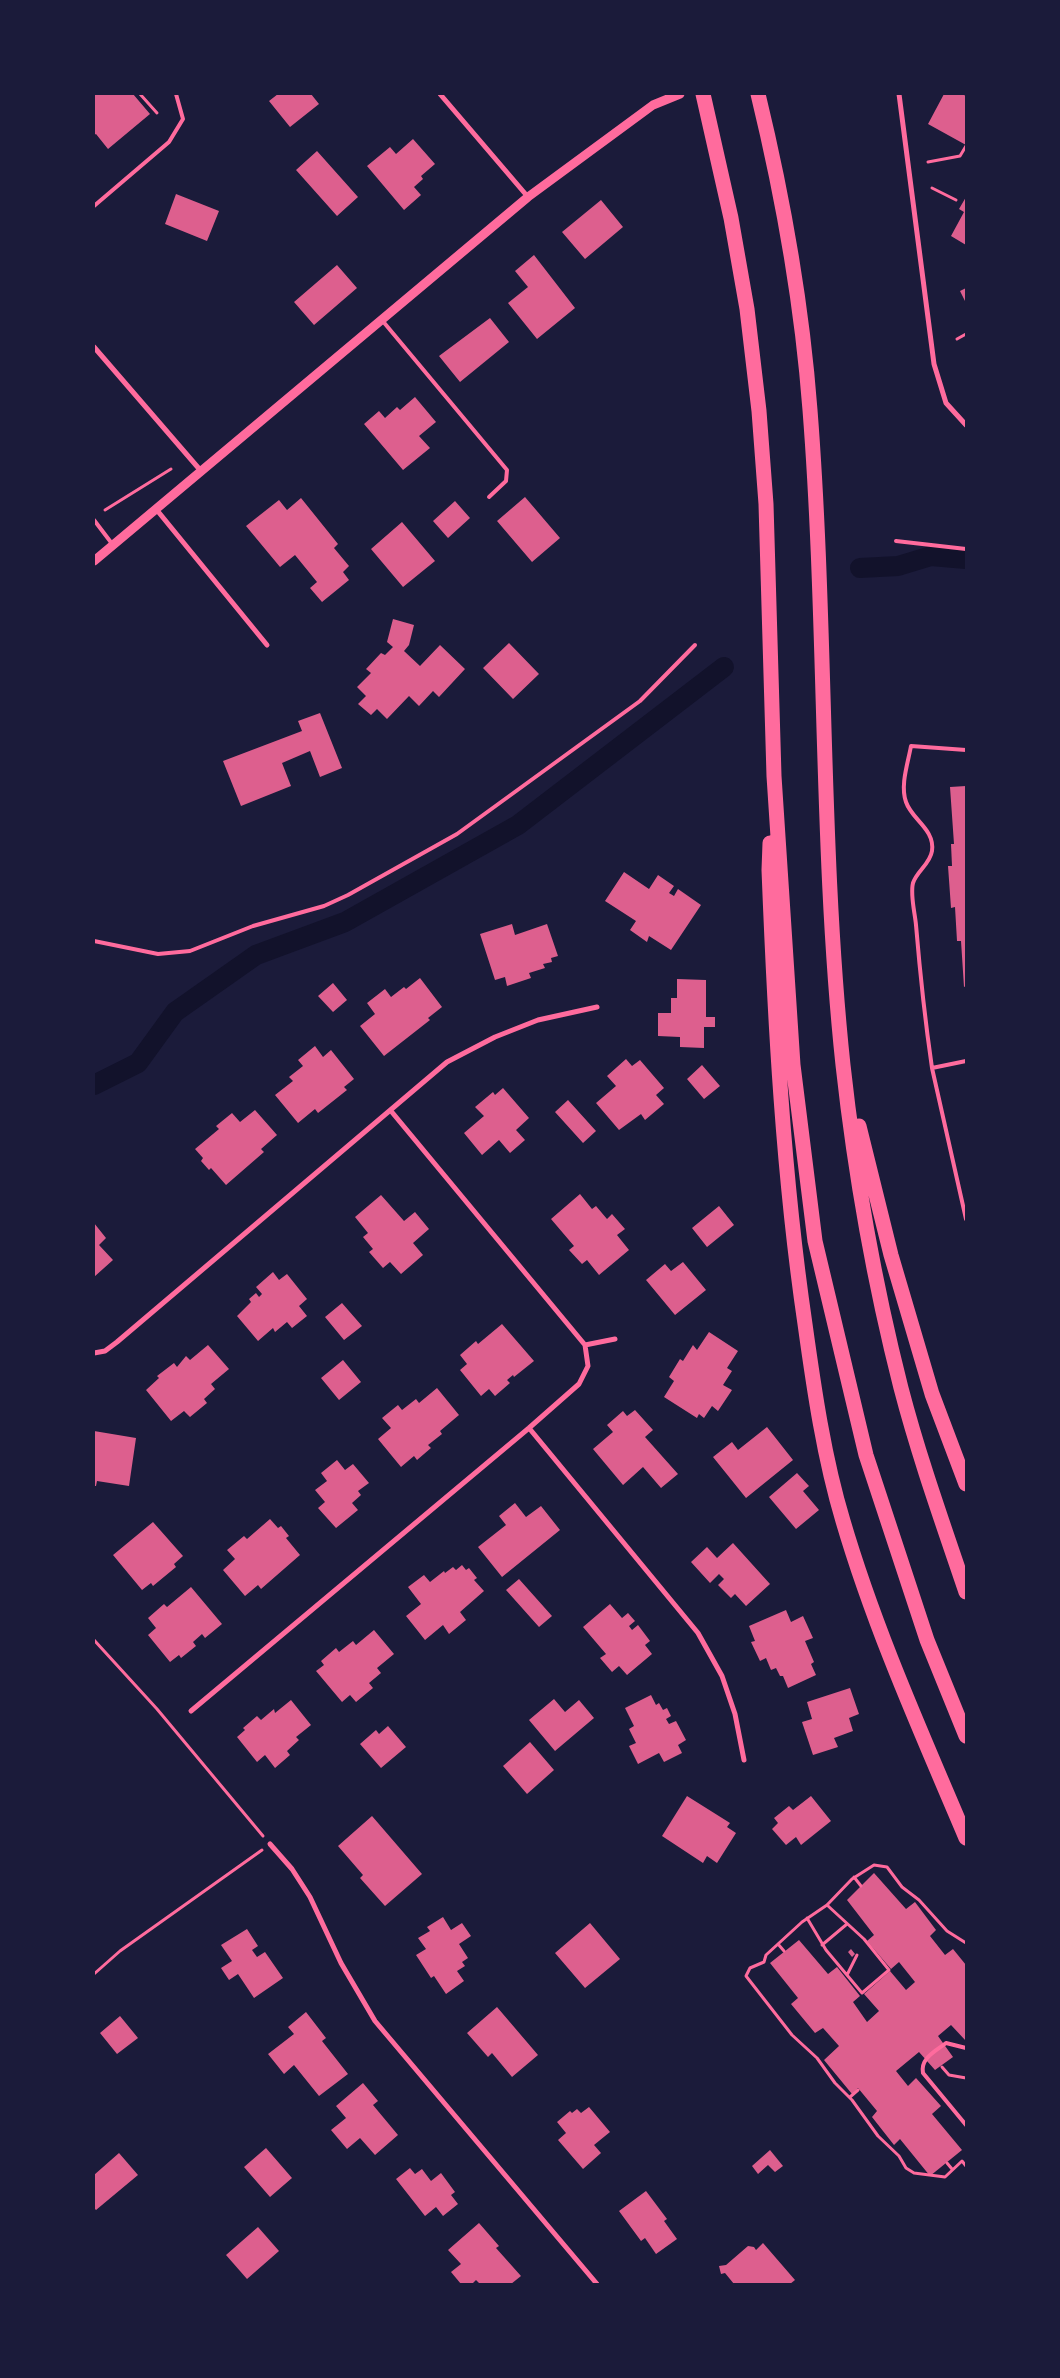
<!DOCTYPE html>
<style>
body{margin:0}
#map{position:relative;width:1060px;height:2378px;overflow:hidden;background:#1b1b3a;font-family:"Source Sans 3",sans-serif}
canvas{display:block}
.frame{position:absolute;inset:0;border:95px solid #1b1b3a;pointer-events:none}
</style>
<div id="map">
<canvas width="1060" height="2378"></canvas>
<div class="frame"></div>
</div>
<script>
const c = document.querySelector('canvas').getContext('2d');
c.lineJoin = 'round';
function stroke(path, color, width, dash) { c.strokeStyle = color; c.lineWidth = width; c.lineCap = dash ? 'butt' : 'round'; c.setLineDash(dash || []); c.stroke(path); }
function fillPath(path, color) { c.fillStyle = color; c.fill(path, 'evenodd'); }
stroke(new Path2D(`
 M860,568L898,566L931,556L966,559
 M94,1085L138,1063L175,1012L256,955L345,922L518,825L724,667`), '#12122b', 20);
fillPath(new Path2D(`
 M94,94H133L150,114L108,149L96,134L94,135Z
 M278,94H311L319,104L290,127L269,101Z
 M944,94H962L966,96V145L928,124Z
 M413,139L435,164L421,176L423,179L414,187L421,195L404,210L367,166L390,147L396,154Z
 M317,151L358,197L337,216L296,170Z
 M176,194L219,211L207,241L165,224Z
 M966,197V245L951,236L964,212L959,209Z
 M601,200L623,227L585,259L562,232Z
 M534,255L575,308L537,339L508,303L528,287L515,271Z
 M337,265L357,288L314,325L294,302Z
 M966,288V303L960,291Z
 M490,318L509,342L460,382L439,356Z
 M415,397L436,422L419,436L430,448L403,470L364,424L379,411L385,418L397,407L400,410Z
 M525,497L560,538L532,562L497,521Z
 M301,498L338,544L334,548L349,566L343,572L349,580L322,602L310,588L317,582L295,555L280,567L246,526L279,500L287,510Z
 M455,501L470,518L448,538L433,521Z
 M402,522L435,561L403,587L371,549Z
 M393,619L414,625L409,645L404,651L420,666L440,645L465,669L439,697L433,691L419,706L409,696L387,719L377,709L371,715L358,704L366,696L357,687L371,673L366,669L381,653L385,655L393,647L387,642Z
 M509,643L539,674L513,699L483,668Z
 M320,713L342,768L320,777L310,751L282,763L291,786L241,806L223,761L302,731L298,721Z
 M966,786V986L964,987L961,941H957L955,907L951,908L948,866H952L951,844H954L950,787Z
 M624,872L649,889L658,875L674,886L669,893L674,896L678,889L701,905L671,950L649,936L647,942L630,930L636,921L605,901Z
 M512,924L515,935L547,924L558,956L551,958L552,962L543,964L545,968L529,973L531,978L507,986L505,977L495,980L480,934Z
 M420,978L442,1007L428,1018L430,1020L384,1056L360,1026L375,1014L367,1003L385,989L391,997L404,987L406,989Z
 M677,979L706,980V1017H715V1027H704V1048L680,1047V1037L658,1036V1013H671V998H677Z
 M333,983L347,1000L333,1012L318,996Z
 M315,1046L323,1057L331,1050L354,1079L344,1087L347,1090L318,1113L315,1109L298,1123L275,1095L293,1081L289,1077L303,1066L298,1060Z
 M626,1059L632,1066L640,1060L664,1088L656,1095L664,1104L645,1120L641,1114L619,1130L596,1103L616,1086L607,1076Z
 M702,1065L720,1086L704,1099L687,1079Z
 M503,1088L529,1118L516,1130L525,1140L510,1153L499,1140L482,1155L464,1133L484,1116L475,1107L493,1092L495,1095Z
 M568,1100L596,1131L583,1143L555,1112Z
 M255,1110L277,1135L261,1149L264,1152L226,1185L211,1168L209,1170L201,1161L203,1158L195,1149L219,1129L216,1126L232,1113L240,1122Z
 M580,1194L592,1209L596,1206L607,1219L612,1214L625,1229L617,1235L629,1250L599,1275L587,1260L582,1264L569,1250L574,1246L551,1219Z
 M381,1195L404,1221L415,1212L429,1229L413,1243L423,1255L401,1274L390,1262L383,1268L369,1252L373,1249L363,1237L368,1233L355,1217Z
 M719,1206L734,1225L707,1247L692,1228Z
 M94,1223L106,1238L99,1245L113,1260L94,1277Z
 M683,1262L706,1290L675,1315L646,1280L665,1264L671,1271Z
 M273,1272L279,1280L287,1274L307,1299L299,1306L307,1316L292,1328L287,1322L275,1332L273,1328L258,1341L237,1316L251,1302L249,1299L256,1293L259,1297L262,1294L256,1287Z
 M342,1303L362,1326L344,1340L325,1317Z
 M502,1324L534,1361L514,1377L513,1375L507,1380L510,1383L495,1396L489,1389L481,1396L460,1370L467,1364L460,1355L476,1341L478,1344Z
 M709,1332L738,1351L727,1368L732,1371L723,1385L732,1390L718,1411L712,1406L704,1418L699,1414L697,1418L664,1397L674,1381L669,1377L680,1359L683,1361L693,1345L697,1350Z
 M208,1345L229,1369L211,1384L215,1389L204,1399L207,1403L190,1417L184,1411L171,1421L146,1390L159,1378L157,1376L174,1363L177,1367L186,1356L190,1360Z
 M343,1360L361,1382L339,1400L321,1378Z
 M437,1388L459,1415L440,1431L442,1434L428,1445L431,1448L417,1460L414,1456L401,1467L378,1439L391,1428L382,1418L398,1405L402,1410L416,1399L419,1403Z
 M635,1410L653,1430L645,1437L678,1474L661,1488L643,1467L623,1485L593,1449L613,1432L607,1425L623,1411L627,1416Z
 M767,1427L793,1460L746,1498L713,1457L732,1442L738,1450Z
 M94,1431L136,1438L129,1486L97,1481L96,1486H94Z
 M337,1460L345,1470L353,1464L369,1483L358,1491L361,1495L352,1503L358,1510L336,1528L318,1508L325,1502L315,1490L327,1481L321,1473Z
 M797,1473L809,1486L803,1491L819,1510L796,1529L769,1497Z
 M515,1503L526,1517L541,1506L560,1530L502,1577L478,1547L506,1525L499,1516Z
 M270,1519L278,1528L281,1526L289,1536L286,1538L300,1555L261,1589L258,1585L245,1596L223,1570L235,1559L227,1550L244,1536L247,1539Z
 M153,1522L183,1556L174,1564L176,1567L153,1586L151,1583L142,1590L113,1555Z
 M733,1543L770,1584L746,1606L735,1594L731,1598L718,1585L724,1579L719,1574L710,1583L691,1562L707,1547L717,1558Z
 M462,1565L466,1570L469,1568L477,1578L474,1580L484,1591L460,1612L466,1620L449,1634L443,1625L425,1640L406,1616L421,1604L408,1587L424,1575L430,1582L444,1571L445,1573L453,1567L456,1570Z
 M519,1579L552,1616L539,1627L506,1590Z
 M191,1587L222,1624L205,1638L202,1634L193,1642L196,1646L181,1658L179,1655L170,1662L148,1635L156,1628L148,1618L164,1604L167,1607Z
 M610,1604L622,1618L628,1613L635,1621L629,1626L632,1630L638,1625L650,1641L645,1645L652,1654L627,1675L619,1666L612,1672L600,1658L606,1654L583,1627Z
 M786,1610L791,1622L803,1616L813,1638L805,1641L814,1662L811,1664L816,1675L788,1688L783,1676H780L776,1668L771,1670L766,1658L760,1661L751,1642L755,1641L749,1626Z
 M374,1630L394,1654L377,1668L381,1673L369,1683L373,1688L356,1702L350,1695L342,1702L316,1671L324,1665L321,1661L336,1648L339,1652L353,1641L356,1645Z
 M850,1688L859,1714L849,1718L853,1731L834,1738L838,1747L813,1755L802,1722L812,1719L807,1702Z
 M651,1695L656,1705L659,1703L663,1710L667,1708L671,1716L666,1719L669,1724L676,1721L686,1740L678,1745L682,1753L664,1762L659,1753L638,1764L629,1746L636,1743L629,1729L634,1726L625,1708Z
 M554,1699L565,1712L579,1700L594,1718L555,1751L529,1720Z
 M291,1700L311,1725L296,1737L299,1740L287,1751L290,1755L275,1768L265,1755L257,1762L237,1737L245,1730L243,1728L257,1716L261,1720L274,1709L275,1713Z
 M388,1726L406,1747L381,1768L360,1744L376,1730L379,1734Z
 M530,1742L554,1770L527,1794L503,1766Z
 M687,1796L730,1823L727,1827L736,1833L717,1863L707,1856L703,1863L662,1836Z
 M811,1796L831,1821L801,1845L796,1837L786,1845L772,1829L778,1823L774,1818L789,1806L793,1810Z
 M372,1816L422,1874L385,1906L360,1878L363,1875L338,1846Z
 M874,1873L906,1909L915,1902L936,1930L930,1936L945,1955L953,1949L966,1965V2041L951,2025L938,2036L953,2057L935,2070L919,2052L896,2071L908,2086L916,2078L941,2106L932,2114L962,2150L930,2176L900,2139L894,2145L872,2117L877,2111L858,2088L852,2094L824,2060L839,2046L823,2028L815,2033L791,2004L798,1998L770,1963L799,1940L828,1974L837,1967L860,1996L853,2002L867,2022L879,2011L864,1994L890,1971L906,1990L915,1982L899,1962L891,1969L867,1941L874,1935L847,1900Z
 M443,1917L451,1930L462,1923L471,1936L459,1944L468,1958L462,1962L465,1966L457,1971L464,1981L446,1994L434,1976L431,1978L416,1955L426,1949L418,1938L430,1931L427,1927Z
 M590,1923L620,1959L585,1988L555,1953Z
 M247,1929L258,1946L252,1950L257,1957L265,1952L283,1978L254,1998L238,1974L229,1980L221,1968L232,1961L221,1945Z
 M851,1949L855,1954L852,1957L848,1952Z
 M497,2007L538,2055L512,2077L492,2053L488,2057L467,2033Z
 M306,2012L326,2038L322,2041L348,2074L319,2096L294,2065L284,2074L268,2054L294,2034L288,2027Z
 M120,2016L138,2038L117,2054L100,2033Z
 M363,2083L378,2101L373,2105L398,2135L375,2155L360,2138L347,2149L331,2130L346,2118L336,2106Z
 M589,2107L610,2132L594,2145L601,2153L583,2169L558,2140L566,2133L557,2122L570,2111L572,2113L577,2109L581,2113Z
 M266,2148L292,2178L270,2197L244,2167Z
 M770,2150L783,2166L775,2172L768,2165L758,2174L752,2166Z
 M119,2153L138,2175L96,2210L94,2208V2175Z
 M410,2168L415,2174L422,2169L431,2181L441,2173L455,2192L451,2195L458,2204L443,2216L436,2207L425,2216L396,2179Z
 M646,2191L667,2219L664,2221L677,2239L656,2254L645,2238L641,2241L619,2211Z
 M479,2223L499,2246L496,2248L521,2276L511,2284H480L476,2280L472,2284H461L451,2272L461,2264L448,2250Z
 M258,2227L279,2251L247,2279L226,2255Z
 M763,2243L795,2280L790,2284H734L725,2273L721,2274L719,2266L726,2265L748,2246L754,2247L756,2250Z`), '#dd5f8e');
stroke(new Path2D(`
 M140,94L157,113
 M928,162L960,156L966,146
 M932,188L956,200
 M957,339L966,334
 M105,510L171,469
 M94,1640L157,1709L263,1836
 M854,1877L861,1886
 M807,1918L826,1950L862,1993L889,1970L864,1939L827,1905
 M966,1943L947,1931L919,1900L902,1887L887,1867L874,1865L852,1879L827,1905L802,1922L766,1955L764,1962L750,1968L746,1976L792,2035L817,2058L835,2083L852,2100L878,2136L899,2156L906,2168L914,2173L945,2177L962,2161L966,2166
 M778,1944L784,1951
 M822,1945L847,1924
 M94,1974L120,1951L262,1850
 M847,1975L857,1955
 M942,2067L949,2075L966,2078
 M850,2097L858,2090
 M947,2163L952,2169`), '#ff6b9d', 3);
stroke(new Path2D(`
 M94,206L169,142L183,119L176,94
 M381,319L507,470L506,481L489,497
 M94,520L113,545
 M896,541L966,549
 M94,941L158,954L190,951L253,926L324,906L348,895L457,834L640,701L695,645
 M966,1061L932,1068L966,1219
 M932,1068C925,1020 920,973 916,925C915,913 910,895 913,883C917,871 930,864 932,851C935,829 912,820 906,802C900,785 908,763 911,746L966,750
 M966,2048L946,2043C936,2051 920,2058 923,2073L966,2125`), '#ff6b9d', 4);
stroke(new Path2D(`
 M440,94L528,197
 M899,94L934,364L946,403L966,425
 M94,347L201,471
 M156,509L267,645
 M585,1345L615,1339
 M94,1353L105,1351L117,1342L447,1062L495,1037L538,1020L597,1007
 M529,1428L698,1633L722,1676L735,1714L744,1760
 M191,1711L529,1428L579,1384L588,1366L585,1345L391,1111
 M270,1844L292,1869L310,1897L341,1963L375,2021L597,2284`), '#ff6b9d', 5);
stroke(new Path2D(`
 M94,561L528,197L653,105L680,94`), '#ff6b9d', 9);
stroke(new Path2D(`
 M703,94L731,218L747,309L759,411L766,504L774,776L793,1065L815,1241L866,1455L927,1640L966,1736
 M758,94C783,197 802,304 810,410C827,628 820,848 843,1065C855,1174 874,1282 901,1388C919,1457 943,1524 966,1592
 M770,843L769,870C775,1022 783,1174 805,1324C814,1389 824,1458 843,1521C875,1630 922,1734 966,1838
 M859,1126L891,1255L932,1394L966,1484`), '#ff6b9d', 15);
</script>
